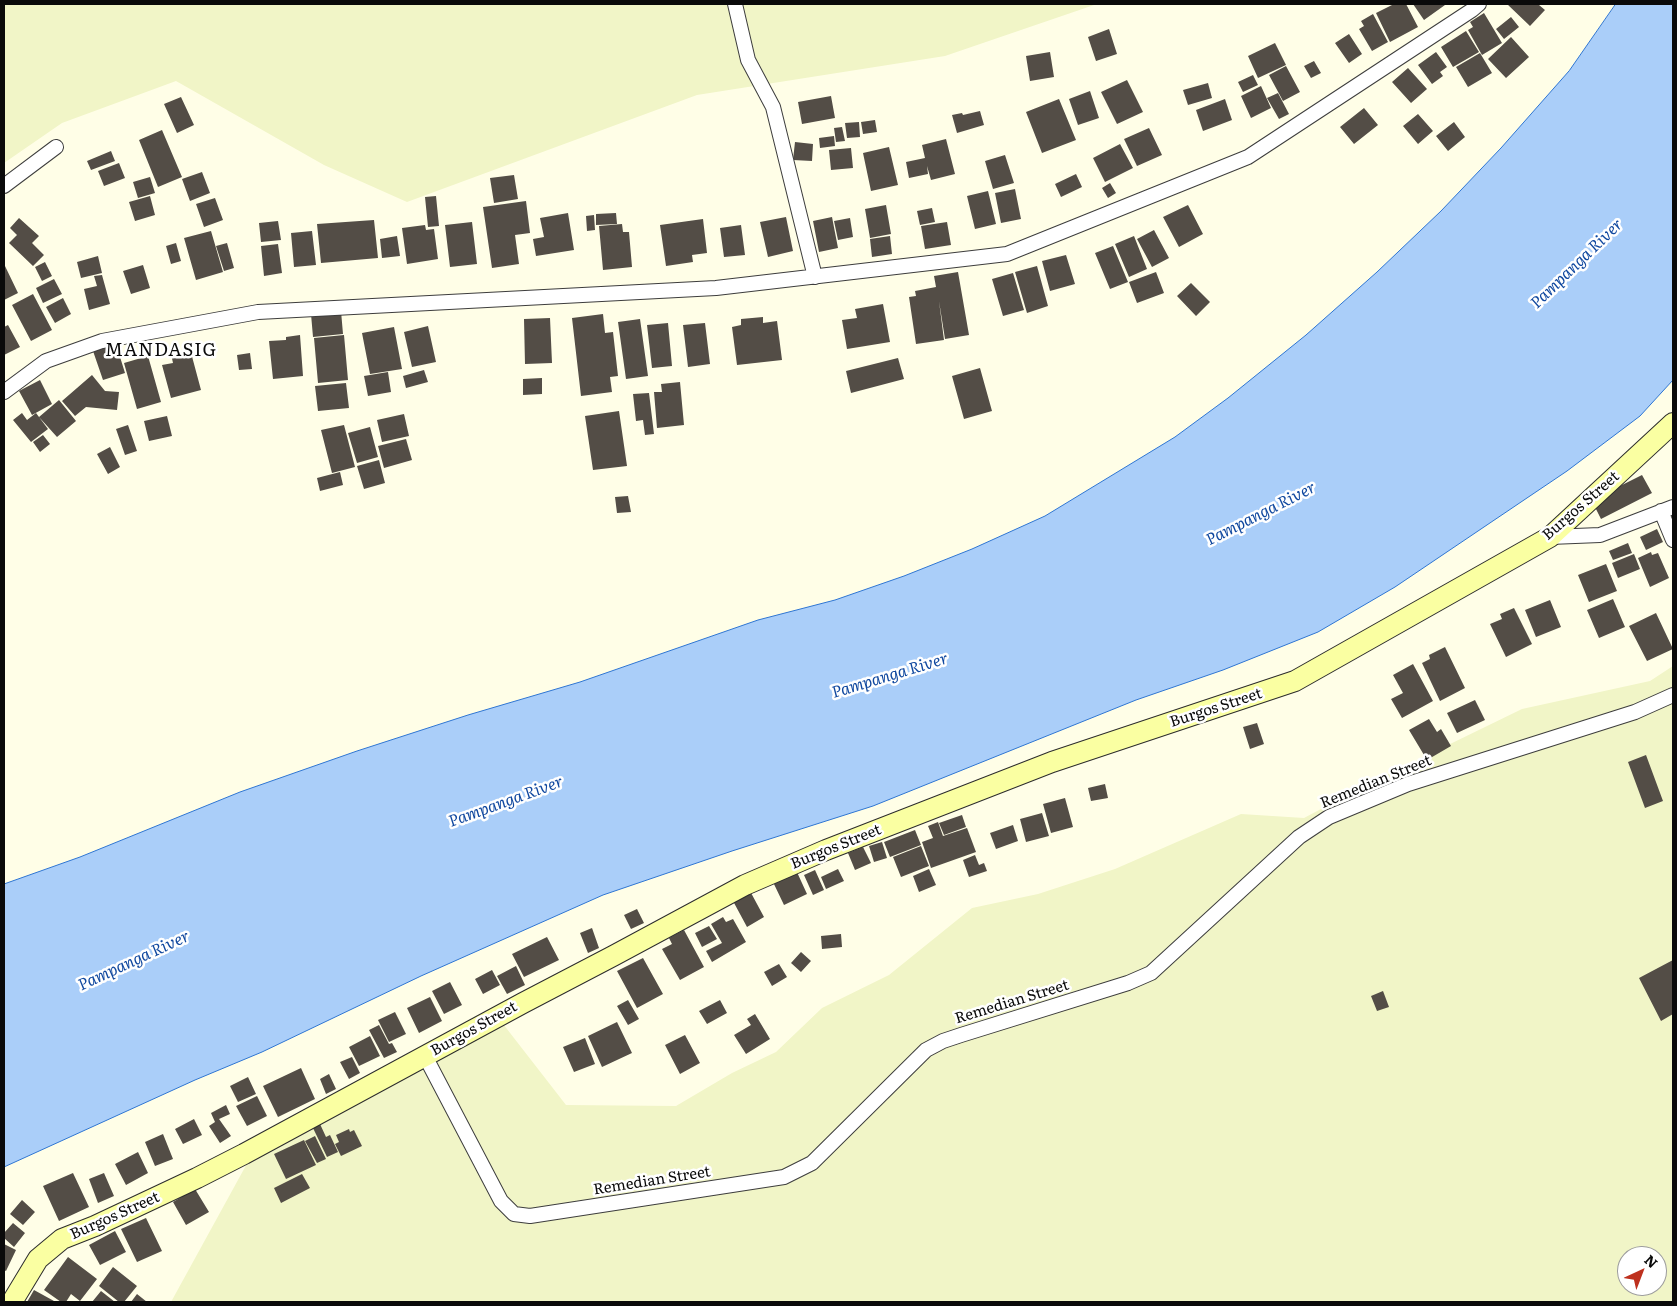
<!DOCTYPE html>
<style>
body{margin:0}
#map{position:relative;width:1677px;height:1306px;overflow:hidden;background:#fffee7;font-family:Literata,serif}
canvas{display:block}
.frame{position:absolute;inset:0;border:5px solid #0a0a0a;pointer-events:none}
.north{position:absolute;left:1617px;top:1246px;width:50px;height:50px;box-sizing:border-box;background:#fff;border:1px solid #9d9d9d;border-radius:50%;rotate:43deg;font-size:14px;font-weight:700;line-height:20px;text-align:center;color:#0a0a0a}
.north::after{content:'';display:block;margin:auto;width:18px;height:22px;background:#be311e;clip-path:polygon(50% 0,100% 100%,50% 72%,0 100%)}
</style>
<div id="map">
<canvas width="1677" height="1306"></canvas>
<div class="frame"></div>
<div class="north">N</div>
</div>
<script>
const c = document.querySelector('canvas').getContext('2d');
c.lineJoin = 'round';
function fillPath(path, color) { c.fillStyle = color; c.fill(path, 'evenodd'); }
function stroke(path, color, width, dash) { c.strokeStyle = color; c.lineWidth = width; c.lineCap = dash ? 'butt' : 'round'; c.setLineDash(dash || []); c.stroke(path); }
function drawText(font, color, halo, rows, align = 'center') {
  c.font = font + ' Literata,serif'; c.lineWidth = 5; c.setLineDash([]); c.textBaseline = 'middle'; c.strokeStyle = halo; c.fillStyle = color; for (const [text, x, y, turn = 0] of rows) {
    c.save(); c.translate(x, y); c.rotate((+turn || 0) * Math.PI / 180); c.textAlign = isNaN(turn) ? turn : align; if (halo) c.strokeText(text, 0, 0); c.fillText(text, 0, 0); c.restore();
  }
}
fillPath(new Path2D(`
 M4,4H1097L945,56L697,95L407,202L324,165L176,81L62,123L4,163Z
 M1673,666V1302H171L255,1149L500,1020L566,1105L676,1106L732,1073L776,1052L822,1008L889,975L972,908L1038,894L1115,869L1241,814L1304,818L1370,783L1522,709L1650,681ZM1627,1256H1657V1286H1627Z`), '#f1f5c7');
const water = new Path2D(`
 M1616,4H1673V380L1640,416L1567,471L1395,587L1318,632L1223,670L1136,700L873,806L732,851L603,895L421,976L262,1052L195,1080L4,1167V884L80,857L240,792L357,751L468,715L580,682L758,620L835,600L904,576L972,549L1045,516L1175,437L1228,398L1306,335L1377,272L1441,211L1501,148L1569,71Z`);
fillPath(water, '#aacef9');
stroke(water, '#2e75d2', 1);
fillPath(new Path2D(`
 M1394,4H1406L1418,27L1390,42L1376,13Z
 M1413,4H1444L1445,5L1424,20Z
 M1507,4H1541L1539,5L1545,10L1530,26Z
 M1484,13L1502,43L1482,55L1468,30L1473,27L1470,22Z
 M1373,14L1388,42L1372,51L1359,29L1364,26L1361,21Z
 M1511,17L1519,27L1504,39L1496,29Z
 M1109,29L1117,54L1096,61L1088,37Z
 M1466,31L1479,52L1453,67L1441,47Z
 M1349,34L1362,54L1349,63L1335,43Z
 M1511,37L1529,57L1506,78L1488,59Z
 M1275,43L1286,65L1258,78L1248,56Z
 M1050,52L1054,77L1030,81L1026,56Z
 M1436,52L1447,67L1440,72L1443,76L1432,84L1418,65Z
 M1480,53L1492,73L1468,87L1456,67Z
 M1314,61L1321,73L1311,78L1304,66Z
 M1286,66L1300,92L1283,101L1269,75Z
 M1408,68L1427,89L1411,103L1392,82Z
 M1253,75L1258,85L1243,92L1238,82Z
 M1127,80L1143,112L1117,124L1101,92Z
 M1208,83L1212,98L1188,105L1183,90Z
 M1261,86L1271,108L1251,118L1241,96Z
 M1090,91L1099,118L1078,125L1069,99Z
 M1278,93L1289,114L1279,119L1267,98Z
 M831,96L835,118L802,124L798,102Z
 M181,97L194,125L177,133L164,104Z
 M1059,99L1076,140L1042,153L1026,112Z
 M1225,99L1232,120L1203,131L1196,110Z
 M1364,108L1378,125L1354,144L1340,127Z
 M980,111L984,125L957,133L952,115L962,113L963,115Z
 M1418,114L1433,131L1418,144L1403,126Z
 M875,120L877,132L863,134L861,122Z
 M859,122L860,137L847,138L845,123Z
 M1454,122L1465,137L1448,151L1436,136Z
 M842,127L845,141L836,142L834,128Z
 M1149,128L1162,155L1137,166L1124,139Z
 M162,130L182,177L158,187L139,140Z
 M834,136L835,146L820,148L819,138Z
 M946,139L955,174L931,180L927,166L928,174L909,178L906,162L925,158L922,145Z
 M795,142L813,144L812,161L793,160Z
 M1120,144L1133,168L1105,182L1093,158Z
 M889,147L898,185L871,191L863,153Z
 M851,148L853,168L831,170L829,150Z
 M111,151L115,161L91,170L87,161Z
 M1005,155L1014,183L993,189L985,161Z
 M119,163L125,178L104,186L98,171Z
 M202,172L210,193L190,201L182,179Z
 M1076,174L1082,187L1061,197L1055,184Z
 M514,175L518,199L494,203L490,178Z
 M150,177L155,193L138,198L133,182Z
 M1110,183L1116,193L1108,198L1102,188Z
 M1015,189L1021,219L1001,223L995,193Z
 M988,191L996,224L975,229L967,196Z
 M150,196L155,215L135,221L129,202Z
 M436,196L439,226L428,227L425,197Z
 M215,198L223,220L204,227L196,204Z
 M526,201L530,233L515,235L519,264L492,268L483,207Z
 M886,205L891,234L870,238L865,209Z
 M1188,205L1203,234L1179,247L1163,217Z
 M932,208L935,222L920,225L917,211Z
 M568,213L574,250L536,256L533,239L544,237L540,218Z
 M616,213L617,224L596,225V214Z
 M594,215L595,230L587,231L586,216Z
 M786,217L793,251L768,257L760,222Z
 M832,217L838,248L819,252L813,221Z
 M19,218L39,236L32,243L44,255L33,266L9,243L17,235L10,228Z
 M850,218L853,237L838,240L834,221Z
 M703,219L707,253L692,255L693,262L666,266L660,225Z
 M374,220L378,258L321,263L317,224Z
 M278,221L281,240L261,242L259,223Z
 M472,222L477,264L450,267L445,225Z
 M947,222L951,245L925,249L921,226Z
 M622,224L623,232H629L632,267L603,270L599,226Z
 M425,225L426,230L434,229L438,259L407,264L402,228Z
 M741,225L745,255L724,257L720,228Z
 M1154,230L1169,258L1152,267L1137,239Z
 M211,231L223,272L196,280L184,238Z
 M312,231L316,265L294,267L291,233Z
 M397,236L400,256L382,258L380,239Z
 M890,236L892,254L872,257L870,239Z
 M1134,236L1147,269L1129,277L1115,244Z
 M176,243L181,261L171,264L166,246Z
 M227,243L234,268L224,271L216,246Z
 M278,244L282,273L264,276L261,246Z
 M1113,246L1128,282L1110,289L1095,253Z
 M1066,255L1075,284L1050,291L1042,261Z
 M98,256L102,273L81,278L77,262Z
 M45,262L52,276L42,281L35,267Z
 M143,265L150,288L131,294L123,271Z
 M5,266L18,293L4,300V267Z
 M1037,266L1048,306L1027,313L1015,272Z
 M958,272L969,335L945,339L939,301L944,340L916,344L909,297L916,296L915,291L936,287L934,276Z
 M1156,272L1164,293L1137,303L1129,282Z
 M1013,273L1024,310L1003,316L992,279Z
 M102,275L110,304L89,310L84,289L97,286L94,276Z
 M54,279L62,294L43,303L36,288Z
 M1191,283L1210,302L1196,316L1177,296Z
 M33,294L52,330L31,341L12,305Z
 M63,298L71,314L55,323L46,307Z
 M883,304L890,342L847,349L842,320L857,318L855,309Z
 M341,311L343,334L313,337L311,314Z
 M603,314L605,333L613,332L618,376L610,377L612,392L581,396L572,318Z
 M763,317V323L777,321L782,360L737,365L732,327L741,325V319Z
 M550,318L552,363L525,364L524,319Z
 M640,319L648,376L626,379L618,322Z
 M668,323L672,366L652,368L647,325Z
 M705,323L710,364L688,367L683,325Z
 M8,325L20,347L4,355V327Z
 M428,326L436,362L412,367L404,332Z
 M394,327L402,369L370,374L362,333Z
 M300,335L303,376L273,379L269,341L286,340V337Z
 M344,335L348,380L318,383L314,338Z
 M116,344L125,373L103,380L93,351Z
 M190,349L201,390L171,398L162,365L173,363L171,354Z
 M250,353L252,369L239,370L237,355Z
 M148,356L161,402L137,409L124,363Z
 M898,358L904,379L851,393L846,371Z
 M980,368L992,411L964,419L952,376Z
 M424,370L428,382L406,388L403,376Z
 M388,372L391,392L368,396L364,376Z
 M92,375L105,391L119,392L117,410L86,407L75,416L62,401Z
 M542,378V394L523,395V379Z
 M40,380L52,404L32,415L19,391Z
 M680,382L684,425L657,428L654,392H662L661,384Z
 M346,383L349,408L318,411L315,386Z
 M649,393L654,434L645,435L643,420L636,421L633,394Z
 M59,400L76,421L57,437L39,417Z
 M619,411L627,466L593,470L585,416Z
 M22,413L27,420L36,413L48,429L31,442L13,420Z
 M404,414L409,436L382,442L377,420Z
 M167,416L172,436L149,441L144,421Z
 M128,425L137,451L125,455L116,429Z
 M344,425L355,467L332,473L321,430Z
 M370,427L378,457L357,463L348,433Z
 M43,435L50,444L40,452L33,442Z
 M406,439L412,460L384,468L378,446Z
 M110,447L120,467L108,474L97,454Z
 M379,460L385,483L364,489L357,466Z
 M340,472L343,485L320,491L317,478Z
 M1642,475L1652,493L1601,519L1594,505L1600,496Z
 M628,496L631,512L617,513L615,497Z
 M1657,529L1663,542L1646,550L1640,537Z
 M1628,543L1632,553L1613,560L1609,551Z
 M1651,552L1652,555L1658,553L1669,578L1650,587L1638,558Z
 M1634,554L1640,569L1618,578L1612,563Z
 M1606,564L1617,591L1589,602L1578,575Z
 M1613,599L1625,627L1599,638L1587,610Z
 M1550,600L1561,627L1536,637L1525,610Z
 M1514,608L1532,644L1506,657L1490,624L1502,619L1500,614Z
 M1656,613L1673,649L1647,661L1629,626Z
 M1445,647L1465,688L1440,701L1422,663L1430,659L1429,655Z
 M1413,664L1433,701L1402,718L1391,699L1403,693L1393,675Z
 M1475,700L1485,720L1457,733L1447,713Z
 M1429,719L1437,732L1441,729L1451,746L1427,760L1409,730Z
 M1257,723L1264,744L1250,749L1243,727Z
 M1646,755L1663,801L1645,808L1628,762Z
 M1105,784L1108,798L1091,801L1088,788Z
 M1065,798L1073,827L1051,833L1043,804Z
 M1042,813L1049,836L1026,842L1020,819Z
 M962,815L966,827L944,835L939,823Z
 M938,822L943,836L967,828L976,852L931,868L922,842L933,838L928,826Z
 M1013,825L1018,841L996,849L990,833Z
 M915,830L921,845L890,857L884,842Z
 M882,842L887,858L874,862L869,846Z
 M921,846L929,866L901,877L893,857Z
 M863,847L871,863L855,870L848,853Z
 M975,855L979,865L984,863L987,871L969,877L963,860Z
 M838,869L844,881L826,889L821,877Z
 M929,869L936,885L919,892L913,876Z
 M796,870L807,894L784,905L773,882Z
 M815,870L824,890L813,895L804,875Z
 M750,891L764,917L747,927L733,901Z
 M637,909L644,923L631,929L624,915Z
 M723,917L726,922L733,919L746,942L712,962L706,951L722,943L711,924Z
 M709,926L717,939L702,947L695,933Z
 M592,928L599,948L588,953L580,933Z
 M684,930L704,967L680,980L662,949L672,944L669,938Z
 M841,934L842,947L822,949L821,936Z
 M547,937L559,960L524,977L512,954Z
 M801,952L811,961L801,972L791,963Z
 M643,958L663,994L637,1008L617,971Z
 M1673,960V1014L1661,1021L1639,978Z
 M779,964L787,977L772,986L764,972Z
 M516,966L525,985L507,994L497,976Z
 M492,970L500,985L483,994L475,979Z
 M450,982L462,1005L444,1014L432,991Z
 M1383,991L1389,1007L1377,1011L1371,996Z
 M430,997L442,1021L419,1033L407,1008Z
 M628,1000L639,1019L628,1025L617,1006Z
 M720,1000L727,1013L707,1024L699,1011Z
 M395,1012L406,1034L389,1042L378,1020Z
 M755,1014L770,1039L746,1054L734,1035L751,1025L747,1019Z
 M617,1022L632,1053L602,1067L588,1036Z
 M379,1025L389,1044L392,1043L397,1052L384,1058L369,1030Z
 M685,1035L700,1063L680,1074L665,1045Z
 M370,1036L380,1056L359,1066L349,1047Z
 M585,1038L595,1064L574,1072L563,1047Z
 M352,1057L360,1073L349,1079L340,1062Z
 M301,1068L315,1099L278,1117L263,1086Z
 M329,1074L336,1089L326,1094L320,1079Z
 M248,1077L256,1094L238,1102L230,1086Z
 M257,1096L267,1116L247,1126L236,1106Z
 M226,1105L230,1114L219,1119L231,1136L220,1143L209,1126L215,1122L211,1113Z
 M194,1119L202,1135L183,1144L175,1129Z
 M320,1124L326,1137L330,1135L338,1152L327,1157L313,1128Z
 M349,1129L350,1132L354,1130L362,1146L341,1156L335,1144L339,1142L336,1135Z
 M163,1134L173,1159L155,1166L145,1142Z
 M315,1136L326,1159L317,1163L305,1141Z
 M304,1140L316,1165L286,1179L274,1154Z
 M138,1152L148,1173L126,1185L115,1164Z
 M73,1173L89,1207L59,1221L43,1186Z
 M104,1173L114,1196L98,1203L89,1179Z
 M302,1174L310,1188L281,1203L274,1188Z
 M195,1189L209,1212L186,1225L173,1202Z
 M22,1200L35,1212L23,1225L10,1214Z
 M146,1218L162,1251L137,1262L121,1229Z
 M13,1223L25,1233L14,1247L4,1238V1233Z
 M115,1231L126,1252L100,1265L89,1245Z
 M4,1244L16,1250L6,1271L4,1270Z
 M68,1257L97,1279L80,1301L71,1294L66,1302H61L44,1290Z
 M113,1267L137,1286L124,1302H119L99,1286Z
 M34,1290L54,1301L53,1302H27Z
 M101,1291L115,1302H92Z
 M137,1294L147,1302H131Z`), '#534d46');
const street = new Path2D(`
 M735,4L748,60L773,107L815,277
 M4,186L56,147
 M4,392L46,361L102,341L258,312L716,288L1007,254L1248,157L1472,10L1479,4
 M1661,511L1673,540
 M1550,537L1600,535L1673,507
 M425,1056L501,1201L514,1214L530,1216L784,1177L812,1163L926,1050L943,1041L961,1035L1128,983L1151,973L1299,837L1329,817L1408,784L1635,712L1673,695`);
const secondary = new Path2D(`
 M12,1302L38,1259L62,1239L95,1226L197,1178L244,1154L523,1003L613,956L745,885L826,850L1052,762L1295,681L1550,537L1673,423`);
stroke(street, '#3d3d3d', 16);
stroke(secondary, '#2c2c2c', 22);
stroke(street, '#fff', 14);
stroke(secondary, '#faffa2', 20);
drawText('15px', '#0a0a0a', '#fff', [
 ["Burgos Street",1581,506,-41],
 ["Burgos Street",1216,708,-18],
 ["Remedian Street",1376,782,-22],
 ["Burgos Street",836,847,-22],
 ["Remedian Street",1012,1002,-17],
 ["Burgos Street",474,1029,-29],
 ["Remedian Street",652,1181,-9],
 ["Burgos Street",115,1216,-24]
]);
drawText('italic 16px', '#10489f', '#fff', [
 ["Pampanga River",1577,264,-44],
 ["Pampanga River",1261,514,-27],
 ["Pampanga River",890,676,-17],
 ["Pampanga River",506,802,-20],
 ["Pampanga River",134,961,-25]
]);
c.letterSpacing = '1px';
drawText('18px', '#0a0a0a', '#fff', [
 ["MANDASIG",161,351]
]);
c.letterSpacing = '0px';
</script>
